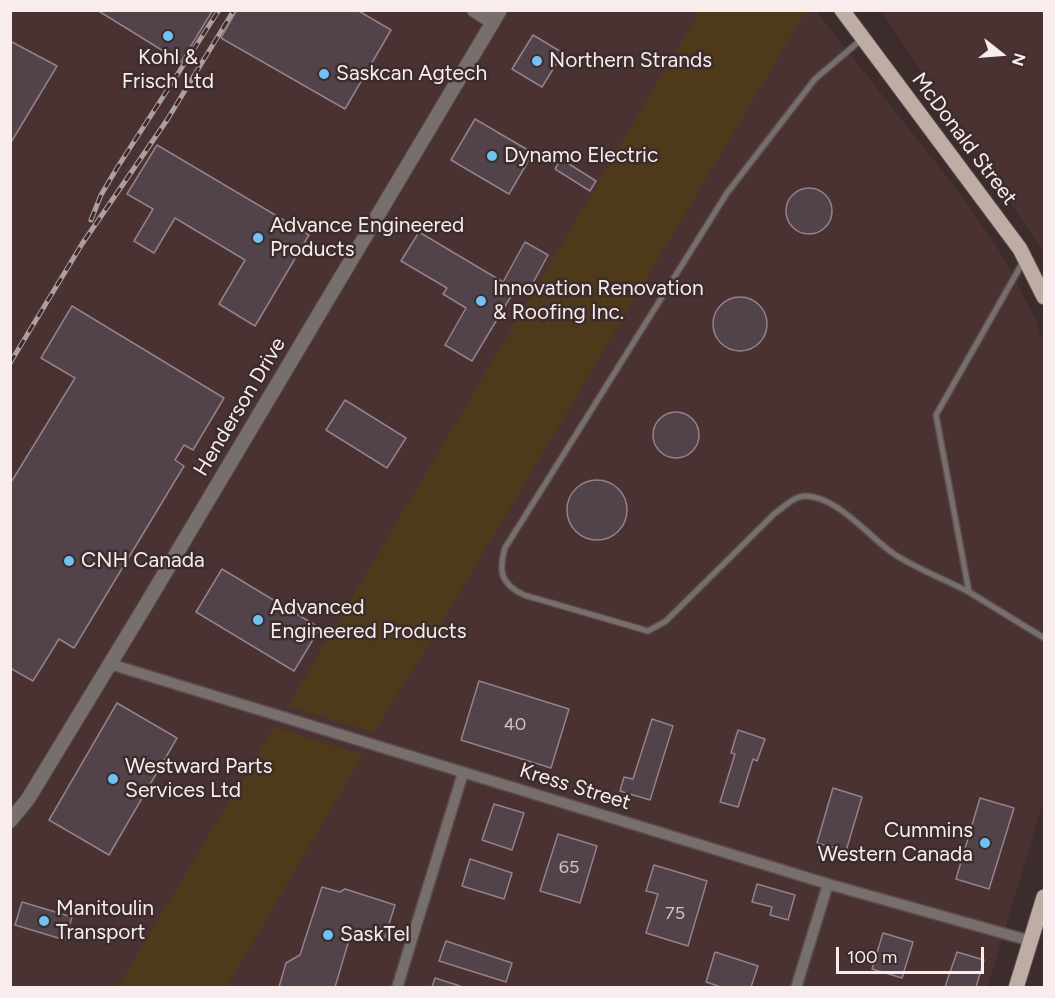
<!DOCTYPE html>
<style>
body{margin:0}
#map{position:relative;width:1055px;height:998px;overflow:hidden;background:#3c2c2c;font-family:Figtree,sans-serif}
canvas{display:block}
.frame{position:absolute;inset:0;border:12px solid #f8ecec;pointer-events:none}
.north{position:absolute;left:971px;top:24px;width:60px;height:60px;-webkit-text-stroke:4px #3c2c2c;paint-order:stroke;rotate:107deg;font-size:16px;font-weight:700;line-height:24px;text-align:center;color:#f8ecec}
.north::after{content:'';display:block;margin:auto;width:21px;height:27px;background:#f8ecec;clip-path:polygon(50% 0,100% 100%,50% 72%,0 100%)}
.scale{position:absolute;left:836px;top:947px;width:148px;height:27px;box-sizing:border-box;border:3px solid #f8ecec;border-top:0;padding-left:8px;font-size:18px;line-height:21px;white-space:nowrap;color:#f8ecec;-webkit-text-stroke:4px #3c2c2c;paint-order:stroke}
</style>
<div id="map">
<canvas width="1055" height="998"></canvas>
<div class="frame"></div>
<div class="north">N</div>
<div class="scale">100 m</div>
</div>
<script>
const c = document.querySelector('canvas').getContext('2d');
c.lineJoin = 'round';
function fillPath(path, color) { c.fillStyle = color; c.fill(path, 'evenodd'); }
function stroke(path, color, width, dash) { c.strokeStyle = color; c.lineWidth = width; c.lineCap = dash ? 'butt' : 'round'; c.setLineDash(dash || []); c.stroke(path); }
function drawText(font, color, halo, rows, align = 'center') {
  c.font = font + ' Figtree,sans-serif'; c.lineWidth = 5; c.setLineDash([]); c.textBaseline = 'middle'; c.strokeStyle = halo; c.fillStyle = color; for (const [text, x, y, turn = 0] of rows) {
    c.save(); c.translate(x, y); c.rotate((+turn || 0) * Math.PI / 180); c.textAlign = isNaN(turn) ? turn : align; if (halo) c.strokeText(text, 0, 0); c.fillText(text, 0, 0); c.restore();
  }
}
fillPath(new Path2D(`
 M10,11H816L958,191L999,250L1034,316L1044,344V799L988,987H11Z
 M881,11H1044V253Z`), '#4a3232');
fillPath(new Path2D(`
 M700,11H806L419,660L373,732L288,706Z
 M274,727L363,755L226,987H118Z`), '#4e391a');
const building = new Path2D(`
 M97,10H213L181,62Z
 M237,10H357L391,30L345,109L221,38Z
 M533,35L563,53L542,87L512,69Z
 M10,41L57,66L10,144Z
 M475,119L533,153L509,194L451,160Z
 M157,145L309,235L255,326L219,304L245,260L175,218L154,253L134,241L153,209L127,194Z
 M561,159L596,181L590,191L555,169Z
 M786 211a23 23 0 1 1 46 0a23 23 0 1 1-46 0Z
 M419,232L503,282L525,242L548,255L527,294L516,288L472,361L445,345L466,308L443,294L447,288L401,261Z
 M713 324a27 27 0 1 1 54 0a27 27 0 1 1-54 0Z
 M72,306L224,398L193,450L184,445L175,460L184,466L74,648L59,639L33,681L10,668V484L75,378L41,358Z
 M345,400L406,438L387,468L326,430Z
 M653 435a23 23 0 1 1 46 0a23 23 0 1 1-46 0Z
 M567 510a30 30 0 1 1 60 0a30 30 0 1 1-60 0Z
 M222,569L320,628L294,671L196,612Z
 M479,681L569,709L551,768L461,740Z
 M117,703L177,738L109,855L49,820Z
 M652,719L673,726L650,800L620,791L624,777L633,779Z
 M738,730L765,739L757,761L753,759L738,807L720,802L735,754L731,753Z
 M833,788L862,797L846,851L817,843Z
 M980,798L1014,808L989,889L956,879Z
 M494,804L524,813L512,850L482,840Z
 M558,834L597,846L580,903L540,891Z
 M470,859L512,873L504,899L462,886Z
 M654,865L707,881L688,946L646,933L658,894L646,891Z
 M757,884L795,895L788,920L770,915L772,907L752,902Z
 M322,887L340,892L345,889L395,905L384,940L352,930L335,987H279L286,963L300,955Z
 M22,902L72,917L65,940L15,925Z
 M883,933L913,942L902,978L872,969Z
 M446,941L512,963L506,982L439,961Z
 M715,952L758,966L751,987H721L706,982Z
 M957,952L984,960L976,987H945Z
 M435,978L460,986V987H432Z`);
fillPath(building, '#524249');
stroke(building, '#948189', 1.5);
const service = new Path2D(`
 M862,39L815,79L727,193L505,548C498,572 501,584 524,595L648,631L666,621L774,514C784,507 794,496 806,496C838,497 869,537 894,554C917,569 944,579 969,592
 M1023,262L936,415L969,592L1044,638`);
const minor = new Path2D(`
 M110,664L828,884L1031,941
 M397,988L463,773
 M796,988L828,884`);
const tertiary = new Path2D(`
 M474,10L493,22
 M10,821L28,799L144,608L500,10`);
const primary = new Path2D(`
 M842,10L1020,249L1044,297
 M1016,988L1044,897`);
stroke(service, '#5a4b4b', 8);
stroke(minor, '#5a4b4b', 13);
stroke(tertiary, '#5a4b4b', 16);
stroke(primary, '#5a4b4b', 17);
stroke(service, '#776f6b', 5);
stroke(minor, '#776f6b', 10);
stroke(tertiary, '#776f6b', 14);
stroke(primary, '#bdada5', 15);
const rail = new Path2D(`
 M91,220L101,195L117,168L219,10
 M10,363L82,244L167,120L234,10`);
stroke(rail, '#ad9f9f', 5);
stroke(rail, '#3c2c2c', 3, [9]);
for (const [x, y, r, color] of [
 [168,36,6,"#70c1f4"],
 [537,61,6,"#70c1f4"],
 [324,74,6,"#70c1f4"],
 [492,156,6,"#70c1f4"],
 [258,238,6,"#70c1f4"],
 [481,301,6,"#70c1f4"],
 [69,561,6,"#70c1f4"],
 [258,620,6,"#70c1f4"],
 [113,779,6,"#70c1f4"],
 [985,843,6,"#70c1f4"],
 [44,921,6,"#70c1f4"],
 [328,935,6,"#70c1f4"]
]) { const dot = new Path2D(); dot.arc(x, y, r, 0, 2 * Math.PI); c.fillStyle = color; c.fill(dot); stroke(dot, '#3c2c2c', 2); }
drawText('18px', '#cec2c3', null, [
 ["40",515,725],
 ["65",569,868],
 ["75",675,914]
]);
drawText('21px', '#f8ecec', '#3c2c2c', [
 ["Kohl &",168,58,"center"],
 ["Frisch Ltd",168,82,"center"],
 ["Northern Strands",549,61],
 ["Saskcan Agtech",336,74],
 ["Dynamo Electric",504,156],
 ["Advance Engineered",270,226],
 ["Products",270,250],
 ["Innovation Renovation",493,289],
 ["& Roofing Inc.",493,313],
 ["CNH Canada",81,561],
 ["Advanced",270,608],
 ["Engineered Products",270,632],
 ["Westward Parts",125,767],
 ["Services Ltd",125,791],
 ["Cummins",973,831,"right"],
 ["Western Canada",973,855,"right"],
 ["Manitoulin",56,909],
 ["Transport",56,933],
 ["SaskTel",340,935]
], 'left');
drawText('21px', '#f8ecec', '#3c2c2c', [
 ["McDonald Street",964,139,53],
 ["Henderson Drive",240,407,-59],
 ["Kress Street",575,787,17]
]);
</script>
